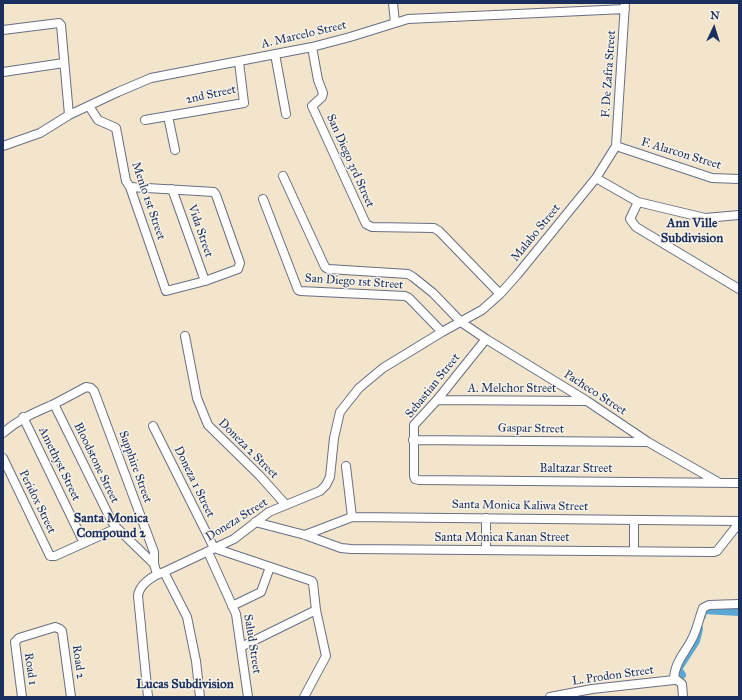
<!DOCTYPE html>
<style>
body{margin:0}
#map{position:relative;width:742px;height:700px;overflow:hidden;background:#f3e5cc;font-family:"IM FELL Great Primer",serif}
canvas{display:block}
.frame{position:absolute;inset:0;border:4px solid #1b2f5e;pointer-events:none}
.north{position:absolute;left:694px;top:8px;width:40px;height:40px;-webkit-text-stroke:3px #f7f3e8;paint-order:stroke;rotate:4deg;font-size:11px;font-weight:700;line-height:16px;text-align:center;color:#1b2f5e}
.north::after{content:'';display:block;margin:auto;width:14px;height:18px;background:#1b2f5e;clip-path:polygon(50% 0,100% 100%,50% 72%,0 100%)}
</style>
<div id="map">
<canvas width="742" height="700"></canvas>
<div class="frame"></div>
<div class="north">N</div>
</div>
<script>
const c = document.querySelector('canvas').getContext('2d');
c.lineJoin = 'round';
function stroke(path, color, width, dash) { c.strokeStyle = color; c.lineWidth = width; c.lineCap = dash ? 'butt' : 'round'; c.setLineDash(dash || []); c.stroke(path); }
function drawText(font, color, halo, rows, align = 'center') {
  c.font = font + ' "IM FELL Great Primer",serif'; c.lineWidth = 3; c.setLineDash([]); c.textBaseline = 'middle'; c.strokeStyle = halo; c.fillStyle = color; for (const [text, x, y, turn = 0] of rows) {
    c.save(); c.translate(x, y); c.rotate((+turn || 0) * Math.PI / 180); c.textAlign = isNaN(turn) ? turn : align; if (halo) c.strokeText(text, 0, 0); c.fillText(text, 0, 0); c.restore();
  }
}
stroke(new Path2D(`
 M702,616L703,610L739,612
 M682,675L678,669L696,641L699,629`), '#5aa9d4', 8);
const minor = new Path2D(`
 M393,3L395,23
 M3,30L59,23L61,25L69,115
 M312,47L318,80L323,93L322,97L312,106L366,224L372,227L434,228L439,231L500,294
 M275,54L286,114
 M3,72L64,63
 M89,106L98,120L116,128L126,181L130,187L166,291L205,281L238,269L240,263L216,195L214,192L130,187
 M168,116L175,150
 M145,120L244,103L239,62
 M3,146L40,133L69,115L118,92L151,78L312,47L350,37L408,19L625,9
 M616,146L712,178L739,179
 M283,176L325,267L328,269L408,274L413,277L433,293L461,322L486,339L587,401L648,442L718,482
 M596,178L638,202L705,218L739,215
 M172,189L205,281
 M263,199L298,290L300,291L405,296L409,298L442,332
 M638,202L630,219L636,227L739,289
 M185,336L197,398L208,425L260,476L286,505
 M486,339L437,400L414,425V476L415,479L419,480L739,483
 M437,400L586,401
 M54,404L112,522L117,528L154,564
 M23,417L84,543
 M153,426L214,548L312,581L313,583L316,610L326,656L304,697
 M3,433C19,419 34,413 52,405C64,399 75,393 86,387L91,388L94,391L154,552V564L157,574
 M413,440L648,442
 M3,458L50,556H55L117,528
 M346,466L352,517
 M486,518V550
 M634,520V550
 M255,522L305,535L341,548L351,549L714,552L717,551L739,523
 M305,535L352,517L739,521
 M208,552L236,614L248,697
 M164,572L187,617L196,661L200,697
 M232,606L261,592L270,567
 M241,647L316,610
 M674,680C674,663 685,653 692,639C697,630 699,618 703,608L709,605L739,604
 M22,697L15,642L19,638L55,627L60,629L62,631L71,697
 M148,697L138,596C139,584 154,575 164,572L234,539L269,512L320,491L326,485L330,477L334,438L340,412L359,388L383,368L442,332L482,310L500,294L517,275L596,178L616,146L625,3
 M550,697L592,689L674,680H677L682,684L683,697`);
stroke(minor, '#676f84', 10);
stroke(minor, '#fff', 8);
drawText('12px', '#1b2f5e', '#f7f3e8', [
 ["A. Marcelo Street",304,35,-13],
 ["F. De Zafra Street",609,74,-86],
 ["2nd Street",211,95,-12],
 ["F. Alarcon Street",681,154,17],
 ["San Diego 3rd Street",350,161,66],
 ["Menlo 1st Street",148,201,71],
 ["Vida Street",200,231,71],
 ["Malabo Street",536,233,-51],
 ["San Diego 1st Street",354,282,4],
 ["Sebastian Street",433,386,-51],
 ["A. Melchor Street",512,389],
 ["Pacheco Street",595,393,33],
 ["Gaspar Street",531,429,1],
 ["Doneza 2 Street",248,449,45],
 ["Bloodstone Street",96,463,64],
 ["Amethyst Street",59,464,64],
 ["Sapphire Street",135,467,70],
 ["Baltazar Street",576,469],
 ["Doneza 1 Street",194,482,64],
 ["Peridox Street",37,502,64],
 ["Santa Monica Kaliwa Street",520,506,1],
 ["Doneza Street",237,520,-32],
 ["Santa Monica Kanan Street",502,538],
 ["Salud Street",252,644,81],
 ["Road 2",78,662,82],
 ["Road 1",30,669,82],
 ["L. Prodon Street",613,676,-8]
]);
drawText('bold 13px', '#1b2f5e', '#f7f3e8', [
 ["Ann Ville",692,224],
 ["Subdivision",692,239],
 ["Santa Monica",111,519],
 ["Compound 2",111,534],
 ["Lucas Subdivision",185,685]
]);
</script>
